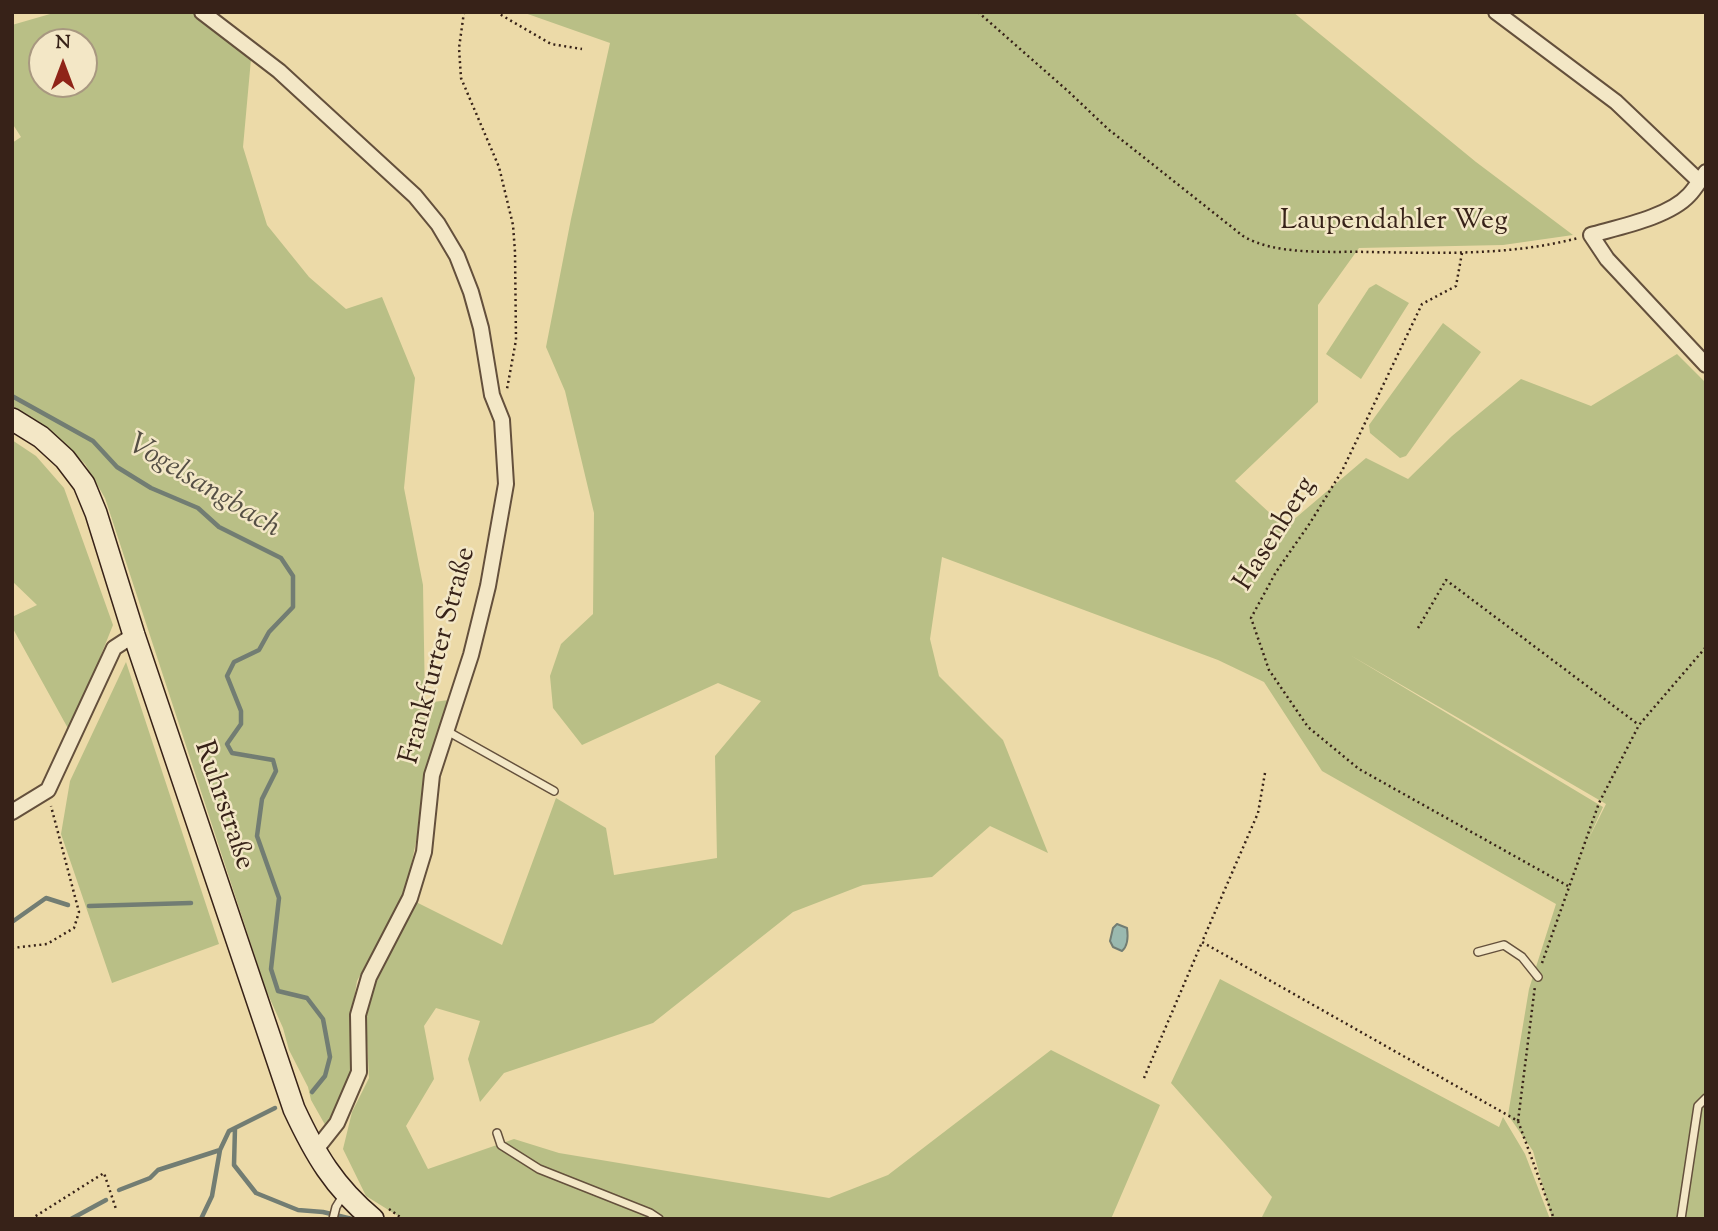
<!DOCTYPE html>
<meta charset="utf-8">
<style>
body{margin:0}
#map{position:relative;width:1718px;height:1231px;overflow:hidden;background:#ecdaa8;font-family:"Sorts Mill Goudy",serif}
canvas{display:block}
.frame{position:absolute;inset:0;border:14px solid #372218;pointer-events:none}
.north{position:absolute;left:28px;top:28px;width:70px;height:70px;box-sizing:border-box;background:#f3e7c6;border:2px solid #a89880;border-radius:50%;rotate:0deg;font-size:19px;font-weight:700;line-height:28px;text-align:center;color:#372218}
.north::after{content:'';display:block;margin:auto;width:24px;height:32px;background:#8f2418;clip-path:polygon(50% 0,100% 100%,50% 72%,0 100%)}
</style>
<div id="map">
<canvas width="1718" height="1231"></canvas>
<div class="frame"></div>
<div class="north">N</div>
</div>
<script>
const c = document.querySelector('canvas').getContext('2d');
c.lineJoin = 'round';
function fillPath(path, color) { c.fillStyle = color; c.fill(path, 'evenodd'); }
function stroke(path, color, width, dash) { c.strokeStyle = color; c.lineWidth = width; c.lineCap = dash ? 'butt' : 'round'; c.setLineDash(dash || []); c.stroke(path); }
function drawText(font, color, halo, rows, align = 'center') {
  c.font = font + ' "Sorts Mill Goudy",serif'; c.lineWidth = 5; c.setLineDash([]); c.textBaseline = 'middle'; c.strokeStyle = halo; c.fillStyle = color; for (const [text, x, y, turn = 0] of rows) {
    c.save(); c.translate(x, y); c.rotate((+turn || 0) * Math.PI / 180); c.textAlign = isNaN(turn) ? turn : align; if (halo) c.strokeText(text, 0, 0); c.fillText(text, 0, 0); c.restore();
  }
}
fillPath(new Path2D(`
 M57,12H192L251,59L243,147L267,225L309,277L346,309L382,297L415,378L404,488L423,585L425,703L449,700L424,774L417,837L406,890L357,981L351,1018L352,1071L328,1130L311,1100L308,1087L289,1050L283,1028L266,990L105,498L85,464L52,432L12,406V143L21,137L12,123V25ZM42,42H84V84H42Z
 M522,12H1293L1476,162L1573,235L1503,245L1359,248L1318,305V402L1235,481L1285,527L1366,458L1408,479L1452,436L1521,379L1591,406L1677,354L1706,383V1219H1552L1533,1151L1508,1115L1529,989L1556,904L1322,771L1264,682L1218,660L942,557L930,639L939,676L1003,740L1048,853L990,826L932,877L863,885L793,912L653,1023L504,1073L480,1102L468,1059L480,1021L436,1008L424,1026L434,1079L406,1126L428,1169L514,1139L559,1153L829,1198L888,1175L1051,1050L1160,1105L1111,1219H403L366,1196L343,1149L352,1112L369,1078L366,1019L375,985L416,902L502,945L556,798L606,828L614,875L717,858L715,756L761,701L718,683L582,745L553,708L550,676L561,644L593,614L594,513L565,391L546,347L571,219L610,43ZM1350,655L1606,804L1588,840L1603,807Z
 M1376,284L1409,303L1361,379L1326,354L1369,288Z
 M1443,323L1481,352L1406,456L1400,458L1370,433L1369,425Z
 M12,440L36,456L64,488L113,625L70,732L12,627V617L37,605L12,581Z
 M126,662L219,944L112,983L61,834L70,781Z
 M1220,979L1499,1127L1503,1117L1525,1154L1550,1219H1261L1272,1197L1171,1083Z`), '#b9bf86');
const water = new Path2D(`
 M1117,924L1127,928C1128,935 1128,946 1122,951L1113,947L1110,941L1113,928Z`);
fillPath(water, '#9ab9af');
stroke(water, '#727d73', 2);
stroke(new Path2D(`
 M12,396L93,441L117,467L151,488L198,508L219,527L281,558L293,576V607L269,632L259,650L234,662L227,676L241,711V724L227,744L232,753L273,760L276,771L262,799L257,836L279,898L271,969L278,991L307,998L323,1019L330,1057L325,1076L312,1092
 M89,906L191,903
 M12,922L46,898L68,905
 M235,1128L234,1165L256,1193L298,1210L323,1212L352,1219
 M119,1190L150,1178L158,1170L220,1150
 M71,1219L106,1200
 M201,1219L212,1196L220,1150L229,1131L275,1108`), '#727d73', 4.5);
const lane = new Path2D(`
 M447,731L554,791
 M1478,952L1504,945L1522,957L1538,977
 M497,1133L501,1145L539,1169L650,1213L659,1219
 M333,1219L336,1207L344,1194
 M1681,1219L1698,1106L1706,1098`);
const street = new Path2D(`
 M202,12L279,71L415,196L438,224L457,256L471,292L481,328L492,395L502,420L506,484L488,586L471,655L432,775L424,852L410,898L369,977L358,1015L359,1072L337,1123L314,1152
 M1496,12L1616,102L1699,181
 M1706,172C1700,180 1695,189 1689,195C1669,217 1619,227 1591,235L1607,259L1706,365
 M12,812L48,790L114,648L134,635`);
const secondary = new Path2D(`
 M12,419L41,437L65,459L84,484L96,513L134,635L294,1109C315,1154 334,1187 373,1219`);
stroke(lane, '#64503c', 10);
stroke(street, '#64503c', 18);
stroke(secondary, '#372218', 24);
stroke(new Path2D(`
 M464,12L459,48L461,78L499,167L513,225L515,252L516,340L507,389
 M496,12L551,44L582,49
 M978,12L1069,92L1108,129L1243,236C1276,256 1331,251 1369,252C1439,253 1510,256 1578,238
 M1462,253L1456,286L1422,304L1342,471L1310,523L1276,572L1251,618L1269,670L1308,727L1359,769L1568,886
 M1418,628L1446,580L1639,725
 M1265,773L1258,813L1202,942L1518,1121L1554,1219
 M12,948L47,944L74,928L79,912L51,806
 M1542,963L1599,803L1639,725L1706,647
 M1144,1078L1202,942
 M1518,1121L1535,986
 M389,1209L403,1219
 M31,1219L104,1173L116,1209`), '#372218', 2.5, [2, 3.5]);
stroke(lane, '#f3e7c6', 7);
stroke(street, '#f3e7c6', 14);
stroke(secondary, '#f3e7c6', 21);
drawText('28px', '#372218', '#f3e7c6', [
 ["Laupendahler Weg",1394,223],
 ["Hasenberg",1277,535,-58],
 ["Frankfurter Straße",440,656,-75],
 ["Ruhrstraße",222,806,71]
]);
drawText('italic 30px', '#554f45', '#f3e7c6', [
 ["Vogelsangbach",203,488,31]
]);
</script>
